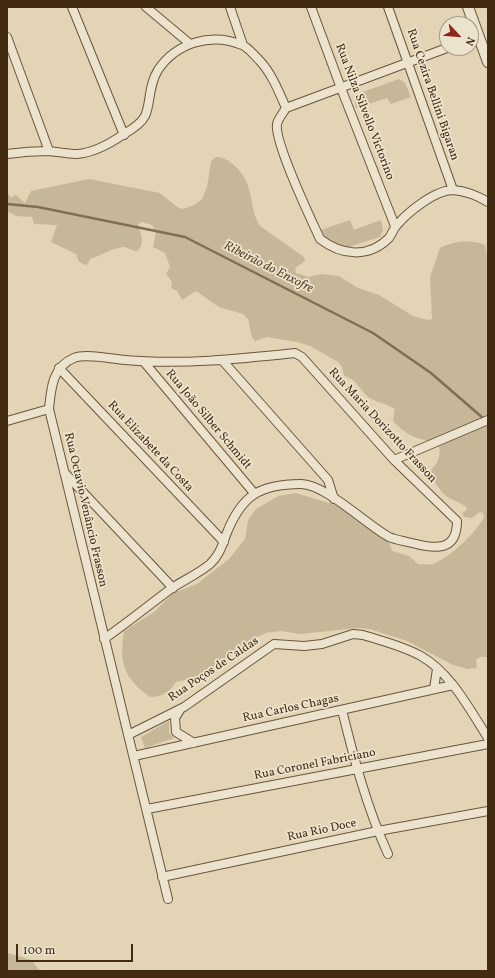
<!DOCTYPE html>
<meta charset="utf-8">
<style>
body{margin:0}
#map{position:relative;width:495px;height:978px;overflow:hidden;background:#e2d4b5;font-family:Vollkorn,serif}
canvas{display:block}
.frame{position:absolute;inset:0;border:8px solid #432b12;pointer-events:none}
.north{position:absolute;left:439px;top:16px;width:40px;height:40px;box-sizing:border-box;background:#ece3cf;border:1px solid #a89983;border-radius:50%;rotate:116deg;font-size:11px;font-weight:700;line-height:16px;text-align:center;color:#432b12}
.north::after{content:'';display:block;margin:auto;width:14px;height:18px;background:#8f2418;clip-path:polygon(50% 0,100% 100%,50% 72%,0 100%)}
.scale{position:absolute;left:16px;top:944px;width:117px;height:18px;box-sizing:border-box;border:2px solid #432b12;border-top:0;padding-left:5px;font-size:12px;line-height:14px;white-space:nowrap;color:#432b12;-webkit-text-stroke:3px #ece3cf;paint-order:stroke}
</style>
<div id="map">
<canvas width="495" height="978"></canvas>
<div class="frame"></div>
<div class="north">N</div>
<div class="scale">100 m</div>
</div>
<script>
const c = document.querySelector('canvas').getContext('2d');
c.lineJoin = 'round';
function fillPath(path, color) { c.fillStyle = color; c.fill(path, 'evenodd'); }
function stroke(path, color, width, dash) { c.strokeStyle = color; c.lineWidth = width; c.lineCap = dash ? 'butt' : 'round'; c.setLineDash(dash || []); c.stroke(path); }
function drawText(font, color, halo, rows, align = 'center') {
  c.font = font + ' Vollkorn,serif'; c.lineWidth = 3.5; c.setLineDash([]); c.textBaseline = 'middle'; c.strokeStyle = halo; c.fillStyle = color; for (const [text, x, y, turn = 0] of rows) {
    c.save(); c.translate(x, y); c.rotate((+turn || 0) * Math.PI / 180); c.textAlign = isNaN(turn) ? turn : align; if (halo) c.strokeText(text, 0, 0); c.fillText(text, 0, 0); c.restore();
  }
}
fillPath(new Path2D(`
 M399,79L405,83L411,97L391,104L387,98L356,108L355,102L360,93Z
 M216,157C228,157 241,170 246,181C253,196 251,212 260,226L304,257L305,261L295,268L296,273L309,277L321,274L339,276L358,288L379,295L413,316L428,320L432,319L430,277L440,248C453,241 471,239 485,245L488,260V660L486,657H480L476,660L477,668L468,669L453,665L407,641L370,629L358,628L300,634L281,631L266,633L255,638L211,671L199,677L176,682C170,692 162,697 150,697C124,678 119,664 124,631L154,612L173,593L197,584L229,559L245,539L248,520L256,509L278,496L296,493L339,506L387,535L392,551L409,556L418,564C423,564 429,565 433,564C453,555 472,536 484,518L483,513L480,512L472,518L464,517L462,513L467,510L466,507C460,502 452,500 446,496C439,490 431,478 431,470C438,463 441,456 439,445C419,437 409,439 393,421L395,409C387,404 373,401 368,397C358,388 358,380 344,376L342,367L338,362L310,346L297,342L267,337L255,341L252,337L248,319L243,314L219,307L196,291L182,300L177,291L171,288L172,282L166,274L170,267L165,253L153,247L156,232L152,225L142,222L138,224C140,233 146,244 137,251C132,251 129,248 124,247C113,247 101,256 90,259L88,264L85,265L79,262L76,254L51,242L57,225L34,224L32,217L16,216L7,211V193L12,198L14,195H16L25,203L31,191L89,179L160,193L177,207L183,209L194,205L202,199L207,187L211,161Z
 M350,220L354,230L381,220L383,230L380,237L345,248L326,238L321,230Z
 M169,721V733L174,738L145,748L141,737Z
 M7,953L32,960L38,969L44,971H7Z`), '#c7b799');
stroke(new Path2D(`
 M7,204L38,207L185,237L373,333L431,373L484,419`), '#826e53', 2.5);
const minor = new Path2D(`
 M72,7L124,135
 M146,7L189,43
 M230,7L243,45
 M311,7L341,88L395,226
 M388,7L453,190
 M7,37L49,151
 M471,39L478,37
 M286,108C283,113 278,119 277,124C274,142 311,219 320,239C341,255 368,259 389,238C392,234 393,229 397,225C408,212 435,190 453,190C465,191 478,196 488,202
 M286,108L447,48
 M7,154C21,152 35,151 49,151C58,152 68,154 77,154C92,153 111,143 124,134C131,130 141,124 145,116C151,103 148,86 158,70C176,43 211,32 242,45C248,47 255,56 260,61C272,74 279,92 286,108
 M222,360L328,480L334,499
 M144,362L254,493
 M59,368L224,542
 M7,421L49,409
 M394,460L488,420
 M64,472L173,588
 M104,639C127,623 149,605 172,588C184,580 198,574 210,564C219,556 222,546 226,535C241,496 259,484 301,484C325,484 367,525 389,537C396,540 405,541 412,543C435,549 457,552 457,521L394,460L302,357L295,353C239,359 181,365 125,360C112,359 86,353 74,358C52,367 51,389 49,409C88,573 128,736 168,899
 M434,689L437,669
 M180,710L175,718L176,732L194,743
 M342,710C354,759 367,808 388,854
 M128,735L184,707L274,644L304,646L322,644L353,634L363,635C382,641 403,646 421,656C451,673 470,710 488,738
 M134,756L453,685
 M147,809L488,744
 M162,877L378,831L488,811`);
const tertiary = new Path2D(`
 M468,7L488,62`);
stroke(minor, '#6b553b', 10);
stroke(tertiary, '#6b553b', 12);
stroke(minor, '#ece3cf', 8);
stroke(tertiary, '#ece3cf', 10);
drawText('12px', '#432b12', '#ece3cf', [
 ["Rua Cezira Bellini Bigaran",432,95,71],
 ["Rua Nilza Silvello Victorino",364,112,69],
 ["Rua João Silber Schmidt",208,420,50],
 ["Rua Maria Dorizotto Frasson",382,426,47],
 ["Rua Elizabete da Costa",150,447,47],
 ["Rua Octavio Venâncio Frasson",85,510,77],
 ["Rua Poços de Caldas",214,670,-34],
 ["Rua Carlos Chagas",291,709,-12],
 ["Rua Coronel Fabriciano",315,765,-11],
 ["Rua Rio Doce",322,831,-12]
]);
drawText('italic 13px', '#5d472d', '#ece3cf', [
 ["Ribeirão do Enxofre",268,268,27]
]);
</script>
